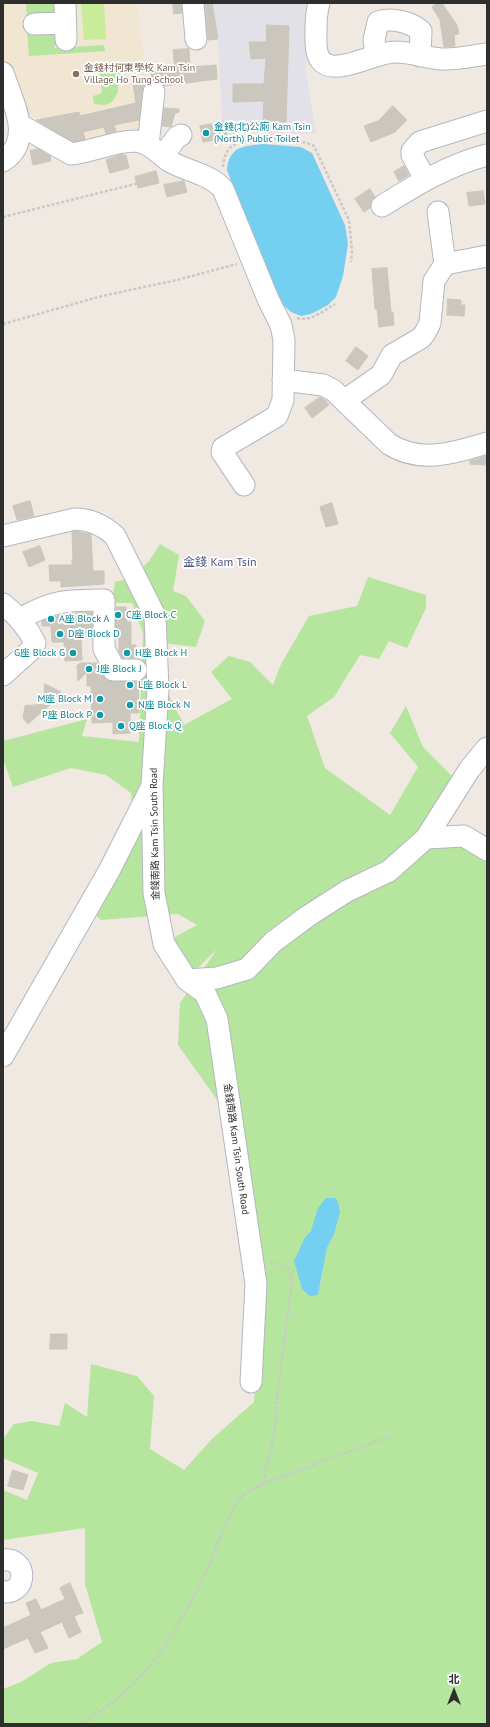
<!DOCTYPE html>
<meta charset="utf-8">
<style>
body{margin:0}
#map{position:relative;width:490px;height:1727px;overflow:hidden;background:#efe9e1;font-family:"PT Sans","Noto Sans SC",sans-serif}
canvas{display:block}
.frame{position:absolute;inset:0;border:4px solid #2e2e2e;pointer-events:none}
.north{position:absolute;left:434px;top:1671px;width:40px;height:40px;-webkit-text-stroke:3px #fff;paint-order:stroke;rotate:0deg;font-size:11px;font-weight:700;line-height:16px;text-align:center;color:#2e2e2e}
.north::after{content:'';display:block;margin:auto;width:14px;height:18px;background:#2e2e2e;clip-path:polygon(50% 0,100% 100%,50% 72%,0 100%)}
</style>
<div id="map">
<canvas width="490" height="1727"></canvas>
<div class="frame"></div>
<div class="north">北</div>
</div>
<script>
const c = document.querySelector('canvas').getContext('2d');
c.lineJoin = 'round';
function fillPath(path, color) { c.fillStyle = color; c.fill(path, 'evenodd'); }
function stroke(path, color, width, dash) { c.strokeStyle = color; c.lineWidth = width; c.lineCap = dash ? 'butt' : 'round'; c.setLineDash(dash || []); c.stroke(path); }
function drawText(font, color, halo, rows, align = 'center') {
  c.font = font + ' "PT Sans","Noto Sans SC",sans-serif'; c.lineWidth = 3.5; c.setLineDash([]); c.textBaseline = 'middle'; c.strokeStyle = halo; c.fillStyle = color; for (const [text, x, y, turn = 0] of rows) {
    c.save(); c.translate(x, y); c.rotate((+turn || 0) * Math.PI / 180); c.textAlign = isNaN(turn) ? turn : align; if (halo) c.strokeText(text, 0, 0); c.fillText(text, 0, 0); c.restore();
  }
}
fillPath(new Path2D(`
 M212,3H312V57L305,65L316,134L242,132L229,138L222,121L218,39Z`), '#e3e1e8');
fillPath(new Path2D(`
 M3,3H137L149,101L146,134L86,146L79,112L41,118L26,116L3,59Z`), '#f0e6d1');
fillPath(new Path2D(`
 M26,3H57L58,21H27Z
 M61,27L54,48L104,45L105,51L29,56L27,28Z
 M126,64L118,82V92L112,102L105,105L94,104L93,96L102,93L99,69L119,67Z
 M160,544L179,555L173,591L186,596L205,621L196,647L164,643L163,684L184,725L232,699L211,672L229,656L250,662L273,685L281,664L309,616L357,606L368,577L426,595V608L407,648L389,641L379,659L360,655L334,697L307,716L325,768L390,815L418,767L390,733L406,706L423,747L460,784L427,838L478,844L487,859V1724H3V1689L21,1682L51,1663L77,1659L102,1642L85,1584V1528L3,1540V1490L27,1500L38,1473L3,1458V1439L14,1424L32,1421L59,1426L65,1403L87,1417L91,1364L137,1376L154,1396L150,1449L184,1470L212,1439L254,1402L263,1293L223,1108L178,1045L180,1003L217,949L191,975L171,939L197,925L178,914L101,920L91,911L134,821L131,793L106,775L71,768L13,787L3,759V741L87,719L82,736L139,742L143,633L132,603H112L115,582L131,578L149,561ZM311,1231L334,1234L327,1248L318,1295L305,1237Z`), '#b6e59e');
fillPath(new Path2D(`
 M81,3H104L106,39L84,40Z`), '#c9ec9a');
fillPath(new Path2D(`
 M264,144L301,147L312,153L345,225L348,244L343,276L336,297L328,305L311,314L301,316L291,312L281,303L264,268L227,170C229,146 244,146 264,144Z
 M326,1198H335L338,1202L340,1212L334,1234L327,1248L318,1295L310,1296L302,1289L294,1261L305,1237L311,1231L318,1208Z`), '#75cff0');
const building = new Path2D(`
 M173,3H181L182,13L174,14Z
 M205,3H212L218,39L208,40Z
 M438,3H442L457,25L459,34L454,35L455,46L444,47L440,20L432,7Z
 M267,25L289,26L286,122L263,120L264,101L233,102V84H264L266,58L251,59L249,42H266Z
 M189,49L190,67L216,65L217,79L164,86L161,82L152,80L151,72L175,70L173,50Z
 M146,82L142,91L139,120L114,125L116,131L106,134L104,127L83,132L85,139L73,142L36,120L79,112L80,116L136,103L133,84Z
 M393,106L407,120L395,132L371,142L364,126L378,121Z
 M164,108L179,109V112L175,113L171,127L162,126Z
 M225,122L227,138L203,142L200,126Z
 M38,149L50,156L51,161L33,165L30,151Z
 M123,154V156L126,155L129,168L110,173L106,160Z
 M404,166L409,175L399,181L394,172Z
 M156,171L159,183L138,188L135,177Z
 M184,181L187,192L167,197L164,185Z
 M370,189L375,197L371,201L370,208L364,212L355,199Z
 M483,191L485,204L469,206L467,193Z
 M387,268L391,312H393L394,325L379,327L377,309H375L372,269Z
 M448,299L461,300V305H465L464,316L447,315Z
 M356,347L368,356L358,370L346,361Z
 M320,397L325,400L329,405L312,418L305,408Z
 M487,456V465L470,464V461Z
 M30,501L34,516L17,520L13,506Z
 M332,503L338,524L326,527L320,507Z
 M76,531L91,534L93,571H104V584L61,587V581H50L49,565H72V560H73L72,532Z
 M40,546L45,560L29,567L23,552Z
 M116,607H126L127,622H131V645H136V658H122L119,651V638H116Z
 M92,612V638H81L82,660L65,661L64,642H52L51,626H42V621L63,614Z
 M81,663H98L103,677L108,681H138L139,713H130V733L113,734V722L92,723L91,686H87V672L78,681L77,666Z
 M45,684L61,692L48,704L41,696L44,693Z
 M51,704L28,724L23,718L25,706Z
 M51,1334H67V1349H50Z
 M13,1470L28,1475L23,1490L8,1486Z
 M70,1583L83,1613L74,1616L81,1632L69,1638L62,1622L40,1632L48,1648L35,1653L28,1638L3,1649V1628L31,1615L26,1603L36,1599L41,1610L65,1599L60,1588Z`);
fillPath(building, '#cbc7bf');
stroke(building, '#cbc5ba', 1);
const minor = new Path2D(`
 M65,3L66,40
 M193,3L196,39
 M319,3C315,16 316,29 316,43C317,90 371,51 396,52C411,52 426,58 441,59C456,60 472,56 487,54
 M34,24L65,23
 M376,55L374,40L378,22C390,17 411,22 421,31L420,56
 M3,73C12,101 35,140 3,161
 M20,125L71,154C92,152 114,141 135,141C149,142 158,153 169,161C186,171 210,174 223,189L268,299L281,325L284,340L283,400L277,416L223,448L222,452L244,485
 M148,145L154,92
 M163,156L177,137L181,135
 M425,179L412,155V151L420,142L487,121
 M382,206C416,185 448,165 487,155
 M438,212L445,264
 M283,380L323,385L333,390L389,444C420,464 455,453 487,443
 M345,400L381,375L392,355L421,338L425,333L430,323L434,281L445,264L487,256
 M3,536L75,519C91,519 103,525 115,536L155,616L158,689L152,785L154,893L164,944L187,980L205,993L217,1019L256,1284L251,1382
 M3,604C17,615 27,626 35,643L31,650L3,675
 M20,619C53,600 68,600 104,600V649L112,664L113,670H136
 M426,838L469,770L487,748
 M187,980L217,978L247,969L273,942L308,916L347,891L389,871L426,838L464,836L487,850
 M3,1056L109,871L151,788
 M3,1560C28,1557 28,1594 3,1592`);
stroke(minor, '#b4b7c1', 23);
stroke(new Path2D(`
 M223,167C223,161 226,151 231,147C244,135 300,138 314,146L349,220L352,252L351,262
 M3,217L155,179
 M297,318C311,322 323,311 335,304
 M3,324L102,296L177,280L237,264
 M265,1483V1474L274,1437L278,1390L292,1280C290,1266 283,1264 270,1263
 M82,1724C116,1701 142,1680 165,1645C181,1621 196,1594 208,1568C217,1547 226,1517 240,1499C246,1492 256,1487 265,1483L391,1436`), '#c9c9c9', 2.5, [3, 2]);
stroke(minor, '#fff', 21);
for (const [x, y, r, color] of [
 [76,74,4,"#8d6e63"],
 [206,133,4,"#0f9aa8"],
 [118,615,4,"#0f9aa8"],
 [51,619,4,"#0f9aa8"],
 [60,634,4,"#0f9aa8"],
 [73,653,4,"#0f9aa8"],
 [127,653,4,"#0f9aa8"],
 [89,669,4,"#0f9aa8"],
 [130,685,4,"#0f9aa8"],
 [100,699,4,"#0f9aa8"],
 [130,705,4,"#0f9aa8"],
 [100,715,4,"#0f9aa8"],
 [121,726,4,"#0f9aa8"]
]) { const dot = new Path2D(); dot.arc(x, y, r, 0, 2 * Math.PI); c.fillStyle = color; c.fill(dot); stroke(dot, '#fff', 1.5); }
drawText('10px', '#785e54', '#fff', [
 ["金錢村何東學校 Kam Tsin",84,68],
 ["Village Ho Tung School",84,80]
], 'left');
drawText('10px', '#0d838f', '#fff', [
 ["金錢(北)公廁 Kam Tsin",214,127],
 ["(North) Public Toilet",214,139],
 ["C座 Block C",126,615],
 ["A座 Block A",59,619],
 ["D座 Block D",68,634],
 ["G座 Block G",65,653,"right"],
 ["H座 Block H",135,653],
 ["J座 Block J",97,669],
 ["L座 Block L",138,685],
 ["M座 Block M",92,699,"right"],
 ["N座 Block N",138,705],
 ["P座 Block P",92,715,"right"],
 ["Q座 Block Q",129,726]
], 'left');
drawText('10px', '#2e2e2e', '#fff', [
 ["金錢南路 Kam Tsin South Road",155,834,-91],
 ["金錢南路 Kam Tsin South Road",236,1149,82]
]);
drawText('12px', '#4d5680', '#fff', [
 ["金錢 Kam Tsin",220,563]
]);
</script>
